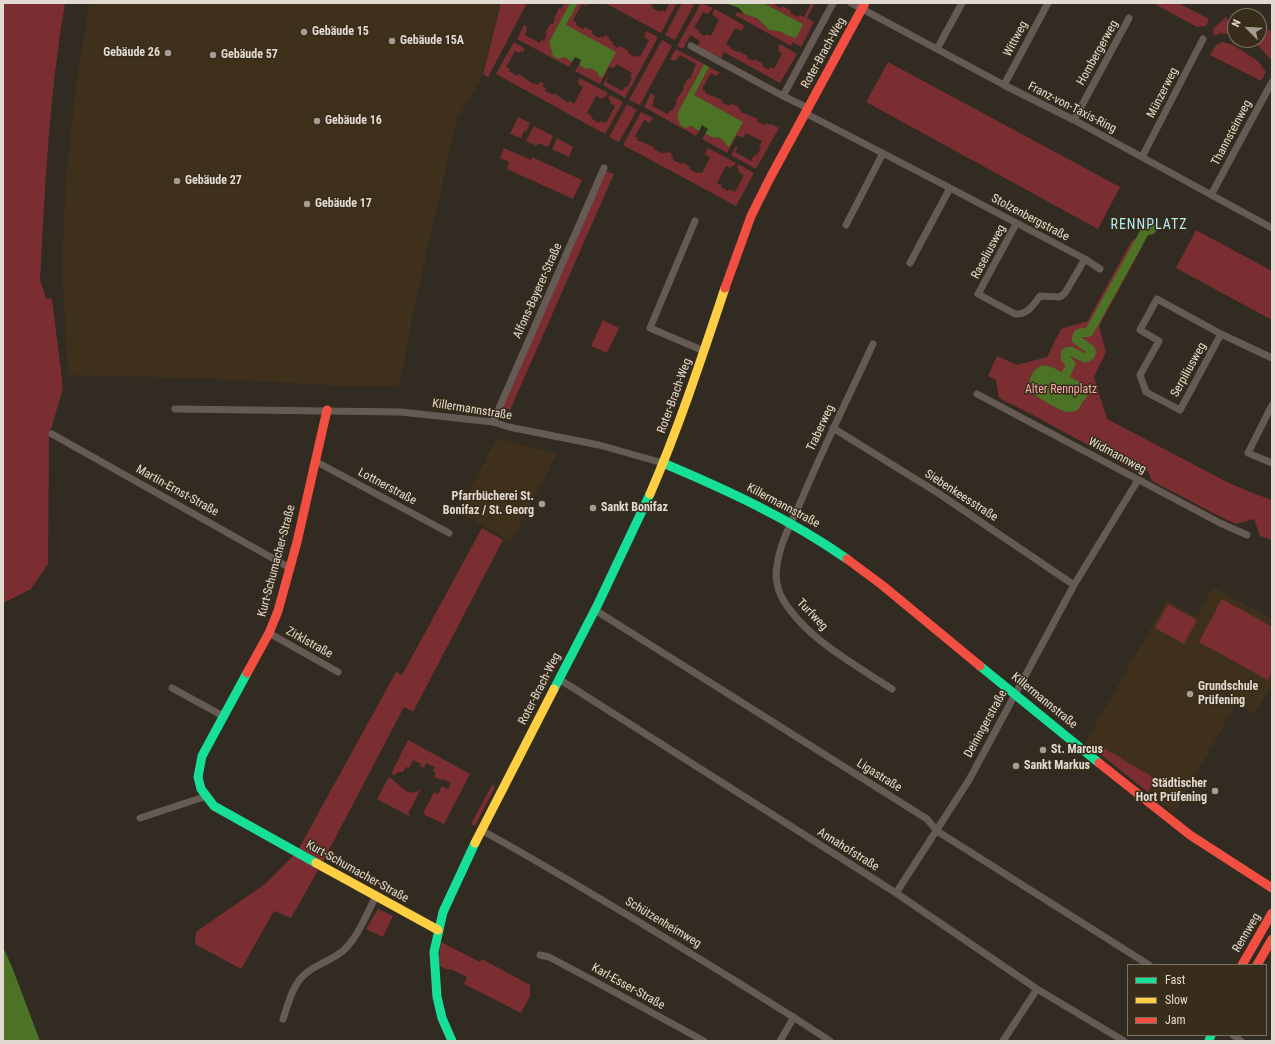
<!DOCTYPE html>
<meta charset="utf-8">
<style>
body{margin:0}
#map{position:relative;width:1275px;height:1044px;overflow:hidden;background:#322b21;font-family:"Roboto Condensed",sans-serif}
canvas{display:block}
.frame{position:absolute;inset:0;border:4px solid #e2dad0;pointer-events:none}
.legend{position:absolute;left:1127px;top:964px;width:140px;height:72px;box-sizing:border-box;background:#382c1b;border:1px solid #7c7263;margin:0;padding:5px 7px;list-style:none;font-size:12px;color:#e2dad0}
.legend li{display:flex;align-items:center;gap:8px;height:20px}
.legend b{width:20px;border:1px solid #7c7263}
.north{position:absolute;left:1227px;top:8px;width:40px;height:40px;box-sizing:border-box;background:#382c1b;border:1px solid #7c7263;border-radius:50%;rotate:294deg;font-size:11px;font-weight:700;line-height:16px;text-align:center;color:#e2dad0}
.north::after{content:'';display:block;margin:auto;width:14px;height:18px;background:#a49d93;clip-path:polygon(50% 0,100% 100%,50% 72%,0 100%)}
</style>
<div id="map">
<canvas width="1275" height="1044"></canvas>
<div class="frame"></div>
<ul class="legend">
<li><b style="height:5px;background:#16e098"></b>Fast</li>
<li><b style="height:5px;background:#ffcf43"></b>Slow</li>
<li><b style="height:5px;background:#f24e42"></b>Jam</li>
</ul>
<div class="north">N</div>
</div>
<script>
const c = document.querySelector('canvas').getContext('2d');
c.lineJoin = 'round';
function fillPath(path, color) { c.fillStyle = color; c.fill(path, 'evenodd'); }
function stroke(path, color, width, dash) { c.strokeStyle = color; c.lineWidth = width; c.lineCap = dash ? 'butt' : 'round'; c.setLineDash(dash || []); c.stroke(path); }
function drawText(font, color, halo, rows, align = 'center') {
  c.font = font + ' "Roboto Condensed",sans-serif'; c.lineWidth = 3; c.setLineDash([]); c.textBaseline = 'middle'; c.strokeStyle = halo; c.fillStyle = color; for (const [text, x, y, turn = 0] of rows) {
    c.save(); c.translate(x, y); c.rotate((+turn || 0) * Math.PI / 180); c.textAlign = isNaN(turn) ? turn : align; if (halo) c.strokeText(text, 0, 0); c.fillText(text, 0, 0); c.restore();
  }
}
fillPath(new Path2D(`
 M90,3H501L480,81L457,119L416,300L399,387L346,386L197,378L68,375L62,264L66,177L77,78Z
 M497,438L557,454L511,541L458,512Z
 M1213,587L1272,619V683L1255,714L1236,704L1174,813L1085,743L1167,600L1197,617Z`), '#3f301b');
fillPath(new Path2D(`
 M3,3H65C49,95 45,187 40,280L46,298L52,299L63,388L49,436L48,564L31,589L3,603Z
 M501,3H527L488,77L483,74Z
 M565,3H570L549,42L564,57L572,62L569,67L517,39L524,25L527,27L526,29L527,30L525,35L540,43L541,40L544,41L547,34L545,33L551,23L553,24L555,19L554,18L559,8L561,9Z
 M578,3H590L586,6L582,4L573,20L577,23L576,25L583,29L584,27L593,31L592,34L599,38L601,36L604,38L605,35L610,38L609,40L613,42L612,44L618,48L620,46L629,51L628,53L635,57L637,55L640,57L649,40L644,37L646,31L658,37L625,98L603,85L607,77L608,78L606,82L622,91L625,87H627L632,78L630,77L632,73L617,64L614,68L609,67L600,84L575,71L579,65L586,69L590,68L597,72L599,76L602,78L566,25Z
 M605,3H648L653,6L652,8L660,12L662,10L665,12L670,3H677L661,33Z
 M682,3H695L675,40L665,35Z
 M701,3L713,8L708,14L703,12L694,28L699,30L698,32L705,36L706,34L711,36L719,20L712,14L715,9L745,26L741,31L735,28L726,44L731,47L730,48L737,52L738,51L748,56L747,58L753,61L754,59L763,64L762,66L769,70L771,67L774,69L782,54L778,51L779,49L778,48L780,44L797,54L780,83L724,52L721,58L697,46L700,41L690,35L683,49L677,46Z
 M763,3H776L775,5L781,8L783,6L791,11L790,13L798,17L800,15L804,17L811,3H815L807,18L814,22L801,47L793,42L791,46L735,15L737,12L757,18L769,30L783,32L787,35L803,24Z
 M1153,3H1178L1209,19L1206,26L1197,27Z
 M1226,17L1229,22L1232,17L1235,18V35L1220,33L1214,36L1213,29Z
 M1259,27L1272,31V61L1258,45L1246,40H1259Z
 M662,40L672,46L640,105L629,100Z
 M514,42L525,49L523,52L521,51L520,53L515,51L506,67L510,69L509,71L517,76L519,74L533,84L534,83L538,85L540,82L544,84L542,86L546,88L545,91L553,95L554,93L568,103L570,101L574,104L583,87L578,84L579,83L578,82L580,78L608,93L605,98L603,97L602,99L596,96L587,113L592,116L591,118L599,123L600,121L606,123L615,106L610,103L611,101L608,99L610,95L623,102L605,134L496,74Z
 M1222,42L1233,45L1258,61L1266,72L1261,81L1210,55L1216,45Z
 M676,49L704,64L677,114L691,126L699,131L696,136L644,107L651,93L655,96L653,100L654,101L652,106L668,114L670,110L672,111L677,103L675,102L680,94H681L684,88L683,87L688,78L690,79L696,64L680,55L677,60L676,59L674,61L670,59Z
 M888,62L1120,187L1098,229L866,102Z
 M709,67L720,73L716,76L711,73L702,89L705,91V93L722,100L721,102L729,106L730,104L739,106L738,108L741,110V112L758,119L757,121L764,125L766,123L770,125L771,124L779,128L756,169L731,155L736,146L738,147L735,152L751,161L754,155L756,156L761,148L759,147L762,141L746,133L743,138L737,135L727,153L702,139L705,134L713,138L717,137L724,141L726,145L729,147L693,95Z
 M627,104L637,110L619,142L609,137Z
 M641,112L653,118L650,123L644,120L635,136L638,138L637,140L654,147V149L663,154L664,152L666,154L667,151L672,154L671,156L674,158L673,160L681,164L682,162L690,167L689,169L697,173L699,172L702,173L710,158L705,154L708,148L736,163L734,166H732L731,168L726,166L717,183L722,185L721,187L728,191L730,189L735,192L744,175L738,172L739,169L737,168L738,164L754,173L736,206L623,145Z
 M518,117L530,123L526,132L524,131L521,138L510,134Z
 M534,126L553,136L548,147L538,143L537,146L526,141Z
 M557,138L573,147L569,157L552,149Z
 M504,148L531,160L532,157L582,180L573,199L507,169L509,162L500,158Z
 M605,171L614,174L510,410L501,406Z
 M1196,230L1272,271V320L1176,268Z
 M1134,239L1142,243V247L1099,326L1106,352L1094,377L1107,419L1227,482L1250,492L1272,500V540L1260,536L1254,519L1236,524L1223,518L1152,481L1148,471L1139,473L1033,415L999,398L996,380L988,376L997,356L1017,365L1047,357L1061,329L1084,322H1087L1131,242Z
 M603,320L619,328L607,353L591,346Z
 M482,528L503,540L413,712L404,707L321,865L291,918L274,911L241,969L195,944L196,932L265,884L297,852L396,672L402,675Z
 M1222,599L1272,627V672L1268,680L1199,642Z
 M1168,604L1197,620L1184,644L1155,628Z
 M408,740L470,774L444,824L423,814L434,792L438,794L442,786L448,789L451,783L442,779L441,780L434,777L436,773L433,771L435,767L426,763L424,768L420,766L421,764L413,760L409,768L406,767L403,772H399L394,775L391,774Z
 M1102,747L1156,779L1148,792L1099,753Z
 M389,777C400,783 407,800 421,789L408,814L410,815L409,816L377,799Z
 M492,785L495,787L475,826L471,824Z
 M378,909L393,916L383,937L366,929Z
 M441,942L480,962L482,959L530,985V996L521,1013L464,984L467,977L450,969L448,970L438,965Z`), '#7a2e31');
fillPath(new Path2D(`
 M570,3H578L566,25L616,52L602,78L599,76L597,72L590,68L586,69L579,65L581,60L575,57L572,62L564,57L558,59L553,56L549,42Z
 M726,3H763L803,24L796,38L786,35L782,32L769,30L757,18L744,14L739,8Z
 M704,64L709,67L694,95L743,122L729,147L726,145L724,141L717,137L714,138L705,134L708,129L702,125L699,131L691,126L685,128L680,125L677,114Z
 M1140 226a9 9 0 1 1 18 0a9 9 0 1 1-18 0Z
 M1042,365L1052,367L1083,384C1094,398 1082,398 1079,409C1076,411 1073,412 1070,412C1062,412 1055,407 1049,404C1045,401 1040,399 1036,396C1024,386 1030,371 1042,365Z
 M3,947L12,967L40,1041H3Z`), '#4b7225');
stroke(new Path2D(`
 M1066,374L1071,364L1065,358L1066,352L1070,351L1085,358C1089,357 1092,355 1091,350L1076,339L1078,334L1080,333L1089,332L1144,233`), '#4b7225', 9);
stroke(new Path2D(`
 M851,3L1004,85L1074,120L1272,228
 M691,46L783,96
 M937,49L962,3
 M1004,85L1048,3
 M808,108L783,96L833,3
 M805,113L950,188L1085,259L1100,269
 M1074,120L1129,18
 M1142,157L1203,39
 M1211,195L1272,82
 M695,221L650,328L704,351
 M1016,224L978,294L1015,314C1028,315 1033,305 1040,296L1060,297L1065,293L1085,259
 M846,225L883,153
 M910,263L950,188
 M1221,334L1180,410L1146,392L1140,375L1159,341L1140,330L1157,299L1221,334L1272,358
 M873,344C849,396 823,448 801,501C792,521 779,545 777,566C775,576 777,588 781,596C803,637 854,664 892,689
 M977,394L1220,523L1247,535
 M1272,405L1248,453L1272,463
 M175,409L401,412L493,422L509,427L599,445L663,463
 M493,422L604,168
 M833,428L938,493L1074,585
 M52,434L290,568
 M315,461L449,533
 M595,610L927,819L937,831L1149,965
 M269,633L338,672
 M559,679L896,893L1037,989L1124,1041
 M172,688L223,716
 M140,818L204,797
 M481,830C538,861 594,895 649,928C710,965 771,1002 830,1041
 M896,893L969,780L1074,585L1138,480
 M540,955L549,957L596,982L704,1041
 M283,1019C287,1008 291,991 298,982C309,965 332,962 345,949C359,935 367,913 376,896
 M1233,1035L1241,1041
 M780,1041L794,1017
 M1003,1041L1037,989`), '#665b54', 7);
stroke(new Path2D(`
 M663,463C727,490 790,519 847,559
 M980,666L1099,763
 M247,673L202,756L198,777L201,789L214,806L316,863
 M554,689L598,604L650,494
 M452,1041L442,1018L437,997L434,952L443,912L475,843
 M1209,1041L1211,1035`), '#16e098', 9);
stroke(new Path2D(`
 M650,494C679,427 702,357 725,288
 M475,843L554,689
 M316,863L438,930`), '#ffcf43', 9);
stroke(new Path2D(`
 M725,288L751,216L770,178L865,3
 M847,559L882,585L980,666
 M247,673L269,633L278,611L297,542L327,410
 M1099,763L1190,835L1272,888
 M1242,965L1272,913
 M1257,965L1272,939`), '#f24e42', 9);
for (const [x, y, r, color] of [
 [304,32,4,"#a49d93"],
 [392,41,4,"#a49d93"],
 [168,53,4,"#a49d93"],
 [213,55,4,"#a49d93"],
 [317,121,4,"#a49d93"],
 [177,181,4,"#a49d93"],
 [307,204,4,"#a49d93"],
 [542,504,4,"#a49d93"],
 [593,508,4,"#a49d93"],
 [1190,694,4,"#a49d93"],
 [1043,750,4,"#a49d93"],
 [1016,766,4,"#a49d93"],
 [1215,791,4,"#a49d93"]
]) { const dot = new Path2D(); dot.arc(x, y, r, 0, 2 * Math.PI); c.fillStyle = color; c.fill(dot); stroke(dot, '#382c1b', 1.5); }
drawText('bold 12px', '#e2dad0', '#382c1b', [
 ["Gebäude 15",312,32],
 ["Gebäude 15A",400,41],
 ["Gebäude 26",160,53,"right"],
 ["Gebäude 57",221,55],
 ["Gebäude 16",325,121],
 ["Gebäude 27",185,181],
 ["Gebäude 17",315,204],
 ["Pfarrbücherei St.",534,497,"right"],
 ["Bonifaz / St. Georg",534,511,"right"],
 ["Sankt Bonifaz",601,508],
 ["Grundschule",1198,687],
 ["Prüfening",1198,701],
 ["St. Marcus",1051,750],
 ["Sankt Markus",1024,766],
 ["Städtischer",1207,784,"right"],
 ["Hort Prüfening",1207,798,"right"]
], 'left');
drawText('12px', '#e2dad0', '#382c1b', [
 ["Wittweg",1016,39,-62],
 ["Roter-Brach-Weg",824,53,-61],
 ["Hombergerweg",1098,53,-61],
 ["Münzerweg",1163,93,-63],
 ["Franz-von-Taxis-Ring",1072,108,27],
 ["Thannsteinweg",1232,133,-62],
 ["Stolzenbergstraße",1030,218,28],
 ["Raseliusweg",989,252,-62],
 ["Alfons-Bayerer-Straße",538,291,-66],
 ["Serpiliusweg",1189,370,-61],
 ["Roter-Brach-Weg",675,396,-70],
 ["Killermannstraße",472,410,9],
 ["Traberweg",821,428,-65],
 ["Widmannweg",1117,456,28],
 ["Lottnerstraße",387,487,28],
 ["Martin-Ernst-Straße",177,491,29],
 ["Siebenkeesstraße",961,496,33],
 ["Killermannstraße",783,506,28],
 ["Kurt-Schumacher-Straße",277,561,-75],
 ["Turfweg",812,615,46],
 ["Zirklstraße",309,643,29],
 ["Roter-Brach-Weg",540,689,-63],
 ["Killermannstraße",1044,701,39],
 ["Deiningerstraße",986,724,-61],
 ["Ligastraße",879,776,32],
 ["Annahofstraße",848,850,32],
 ["Kurt-Schumacher-Straße",357,872,29],
 ["Schützenheimweg",663,923,31],
 ["Rennweg",1247,933,-60],
 ["Karl-Esser-Straße",628,987,29]
]);
drawText('12px', '#f7aaa9', '#382c1b', [
 ["Alter Rennplatz",1061,390]
]);
c.letterSpacing = '1px';
drawText('14px', '#b3eafa', '#382c1b', [
 ["RENNPLATZ",1149,225]
]);
c.letterSpacing = '0px';
</script>
